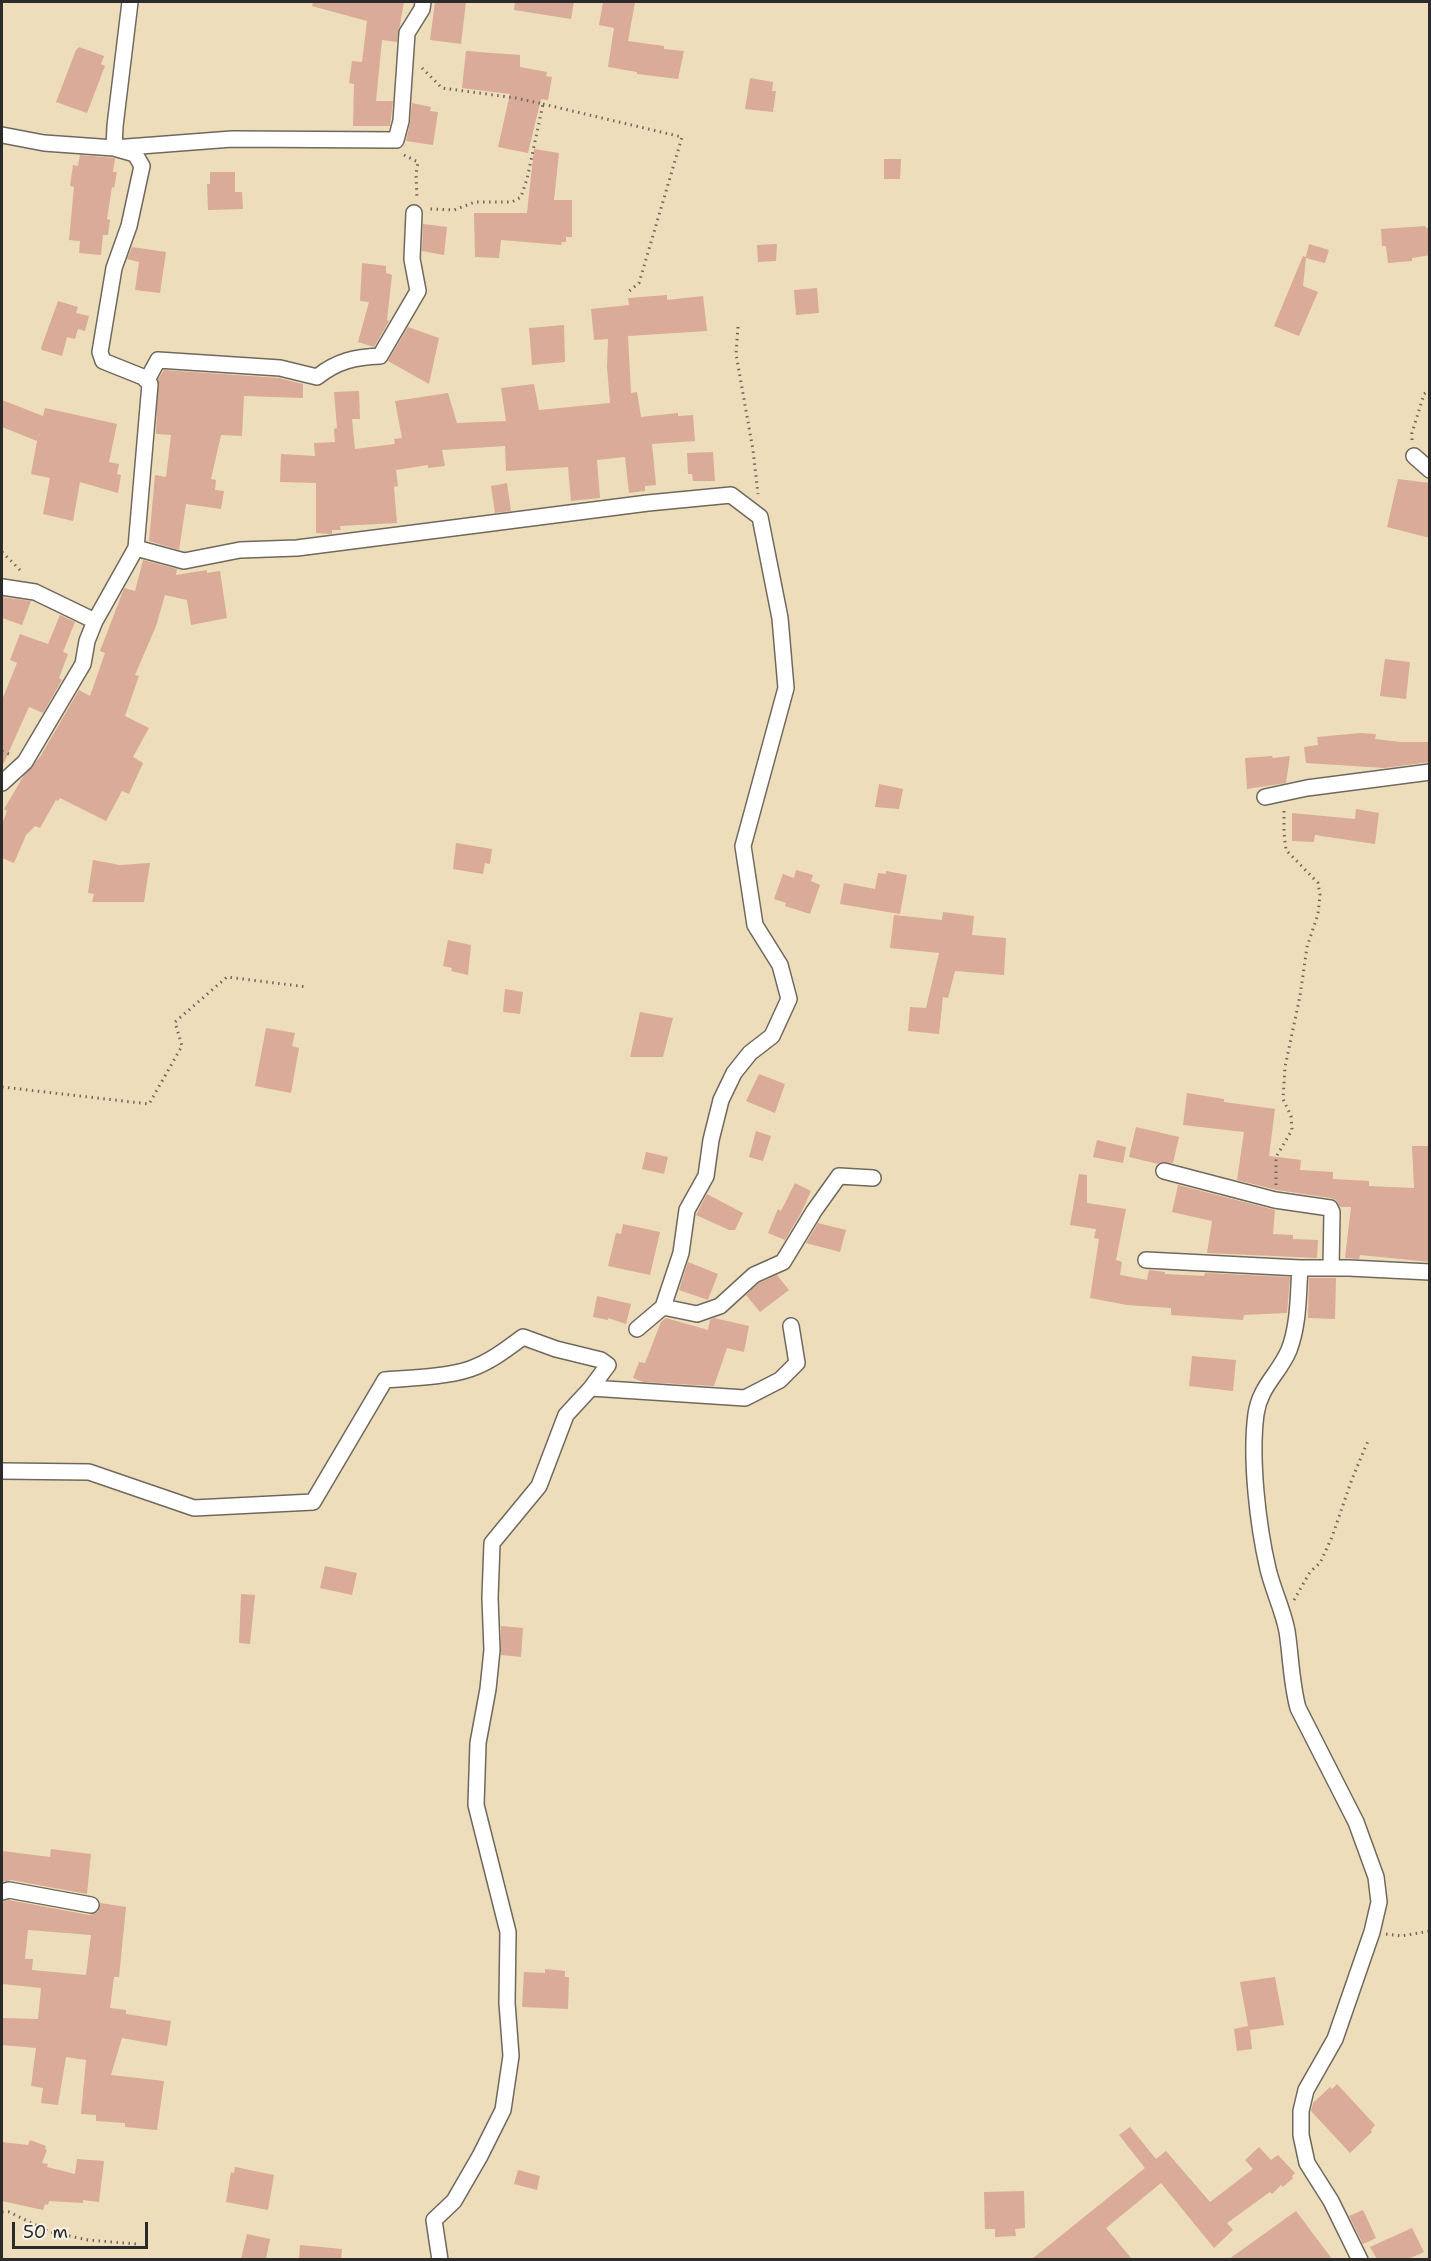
<!DOCTYPE html>
<style>
body{margin:0}
#map{position:relative;width:1431px;height:2261px;overflow:hidden;background:#eeddba;font-family:"Shantell Sans",sans-serif}
canvas{display:block}
.frame{position:absolute;inset:0;border:3px solid #2b2b2b;pointer-events:none}
.scale{position:absolute;left:12px;top:2222px;width:136px;height:27px;box-sizing:border-box;border:3px solid #2b2b2b;border-top:0;padding-left:8px;font-size:18px;line-height:21px;white-space:nowrap;color:#2b2b2b;-webkit-text-stroke:4px #f7f3e8;paint-order:stroke}
</style>
<div id="map">
<canvas width="1431" height="2261"></canvas>
<div class="frame"></div>
<div class="scale">50 m</div>
</div>
<script>
const c = document.querySelector('canvas').getContext('2d');
c.lineJoin = 'round';
function fillPath(path, color) { c.fillStyle = color; c.fill(path, 'evenodd'); }
function stroke(path, color, width, dash) { c.strokeStyle = color; c.lineWidth = width; c.lineCap = dash ? 'butt' : 'round'; c.setLineDash(dash || []); c.stroke(path); }
fillPath(new Path2D(`
 M313,2H404L397,42L382,40L376,101H393L390,126H353L354,84L349,83L352,61L362,62L367,21L312,6Z
 M435,2H466L461,44L430,40Z
 M515,2H574L571,19L514,10Z
 M603,2H635L628,41L664,46V49L684,51L678,79L637,74V72L608,67L614,28L599,25Z
 M79,47L104,56L101,64L105,66L87,113L56,102L76,50Z
 M466,51L520,55V67L547,72L546,76L552,77L548,100L541,99L528,153L498,147L510,94L462,88Z
 M750,78L773,82L772,91H776L773,112L745,109Z
 M412,103L431,107L430,111L438,112L433,145L406,141L410,123Z
 M534,149L559,153L554,200H572V237H566V242H562L561,245L501,240L499,258L475,257L474,213H527Z
 M80,155L115,158L113,172H117L114,188L112,187L107,219L110,220L108,235H103L101,255L79,253L80,241L69,240L74,187L70,186L73,165L78,166Z
 M884,159H901L900,179H884Z
 M210,172H235V192H242L243,209L208,210L207,184H210Z
 M423,224L447,227L444,255L422,251Z
 M1425,226L1426,228L1430,227V255L1412,258V261L1388,263L1386,246H1382L1381,229Z
 M777,244L776,261L758,262L757,245Z
 M1309,244L1329,250L1325,263L1306,258L1303,286L1318,292L1299,336L1274,326L1303,256L1306,257Z
 M132,247L166,252L160,293L135,290L139,262L127,259Z
 M362,263L386,266V273L392,275L387,320L389,321L374,347L358,342L369,302L360,301Z
 M817,288L819,313L796,315L794,290Z
 M667,295V300L703,296L707,331L628,336L631,393L637,392L641,417L678,413V416L693,415L695,441L652,444L656,485L645,486V491L629,493L625,457L597,460L600,498L571,501L568,467L506,471L505,446L442,450L445,466L428,468V465L396,470L398,486L394,487L397,523L340,526L341,530H332V534L316,533V483L280,482L281,454L315,456L314,443L335,442L334,429L337,428L334,392L359,391L360,419H352L355,449L395,444L394,439L402,438L395,401L448,393L457,423L506,421L501,388L534,384L539,410L610,403L607,367L608,339L594,340L591,309L629,305L628,298Z
 M58,301L78,307L76,313L89,316L85,331L78,329L75,339L67,337L62,356L42,350L41,348Z
 M564,325L565,362L532,365L529,328Z
 M408,327L439,338L429,384L388,361Z
 M164,370L279,378L303,384V398L244,396L242,436L221,435L211,479L216,480L215,490L224,491L221,509L186,504L179,550L149,541L155,475L166,477L171,435L156,434L158,379Z
 M2,400L43,416L45,408L117,424L109,462L119,464L117,474L121,475L118,493L80,482L73,521L43,514L50,478L31,474L37,441L2,427Z
 M713,452L715,481H693L692,474H688L687,453Z
 M1398,479L1430,483V538L1387,527Z
 M507,483L511,511L495,513L491,486Z
 M143,560L177,569L176,575L207,570V573L220,571L227,618L191,625L187,600L165,595L156,626L135,675L139,676L125,716L149,728L133,757L143,763L129,794L122,791L106,821L60,798L58,801L56,800L40,828L35,826L26,835L14,863L2,858V824L7,811L4,809L23,777L40,757L79,690L90,696L105,653L100,651L123,591L124,588L135,591Z
 M2,597L31,601L22,625L2,618Z
 M60,615L75,622L63,652L68,654L59,678L62,680L43,713L29,707L2,767V700L17,663L10,660L20,634L48,644Z
 M1385,659L1410,662L1406,699L1380,696Z
 M1360,733L1376,734L1375,739L1400,742H1430V762L1384,768L1306,763L1304,747L1318,745L1317,737Z
 M1272,756L1273,758L1290,756L1286,783L1247,789L1245,758Z
 M879,784L903,789L899,809L875,807Z
 M1356,809L1379,813L1375,844L1315,835L1314,842L1292,841V813L1355,819Z
 M456,843L492,849L490,864L485,863L483,874L453,869Z
 M93,860L120,865L150,863L144,902H92L94,894L88,893Z
 M796,870L813,875L811,881L820,885L810,914L785,906L786,903L774,899L783,874L794,878Z
 M886,871L907,875L900,914L840,904L844,883L875,889L878,873L886,874Z
 M943,912L974,916L972,935L1006,938L1004,975L955,971L948,998L943,997L939,1034L908,1031L910,1007L926,1008L939,953L890,948L894,915L942,920Z
 M448,940L471,945L468,975L451,971L452,968L443,966Z
 M505,989L523,992L520,1014L503,1012Z
 M640,1012L673,1018L663,1057H630Z
 M266,1028L295,1033L292,1046L299,1048L291,1093L255,1086Z
 M759,1074L785,1084L775,1113L746,1101Z
 M1187,1093L1224,1099V1102L1275,1109L1269,1156L1301,1160L1300,1170L1333,1172V1179L1369,1181V1186L1414,1188L1412,1146H1430V1262L1360,1255L1359,1259L1345,1258L1351,1207H1340L1336,1200L1331,1198L1277,1190L1237,1180L1244,1132L1183,1125Z
 M1136,1127L1179,1137L1173,1163L1162,1162L1158,1164L1129,1157Z
 M756,1131L771,1136L763,1161L749,1157Z
 M1097,1140L1126,1147L1123,1163L1093,1157Z
 M646,1152L668,1157L664,1174L642,1169Z
 M1079,1174L1087,1175V1203L1126,1209L1116,1260L1122,1262L1120,1275L1147,1280L1149,1270L1165,1272V1274L1204,1276L1205,1273L1290,1277L1287,1313L1244,1315L1243,1320L1171,1315V1308L1127,1305L1090,1298L1099,1239L1094,1238L1096,1229L1070,1225Z
 M795,1183L811,1191L801,1213L785,1240L768,1233L778,1209L781,1211Z
 M1178,1185L1275,1210L1273,1234L1293,1235V1239L1318,1240L1317,1258L1207,1253L1212,1221L1172,1212Z
 M707,1194L743,1213L735,1230H729L696,1215Z
 M818,1223L846,1230L840,1252L806,1243Z
 M623,1224L660,1232L650,1275L608,1266L616,1233L621,1234Z
 M688,1262L718,1274L708,1300L679,1290Z
 M777,1275L789,1290L760,1312L746,1295L759,1283Z
 M1309,1278H1336L1335,1319L1308,1318Z
 M597,1296L631,1304L626,1324L608,1318V1320L593,1317Z
 M666,1318L708,1330L710,1320L714,1318L749,1326L744,1352L727,1348L714,1386L643,1382L633,1378L639,1362L645,1363L661,1322Z
 M1192,1356L1236,1360L1233,1391L1189,1386Z
 M325,1566L357,1573L352,1595L320,1588Z
 M241,1594L255,1595L250,1644L239,1643Z
 M501,1626L523,1628L521,1657L501,1655Z
 M51,1849L91,1854L87,1894L11,1880L2,1882V1851L50,1857Z
 M9,1900L89,1915L98,1912L100,1903L126,1907L119,1977H114L110,2008L126,2010V2014L171,2021L167,2046L122,2038L111,2075L164,2081L157,2130L125,2127V2123L96,2121V2115L81,2114L86,2060L66,2057L58,2105L41,2103L43,2088L31,2086L36,2048L2,2045V2018L38,2019L41,1988L2,1984V1902ZM28,1930L91,1935L86,1975L32,1970L33,1959H25Z
 M545,1969L565,1971V1977H569L568,2009L522,2007L524,1972L545,1973Z
 M1275,1977L1284,2025L1250,2030L1252,2049L1237,2051L1234,2029L1248,2026L1240,1982Z
 M1337,2084L1375,2125L1371,2130L1372,2132L1350,2153L1311,2111L1313,2103L1330,2087L1332,2089Z
 M1130,2127L1156,2159L1166,2151L1210,2202L1253,2169L1245,2160L1259,2147L1271,2160L1278,2155L1295,2173L1292,2176L1293,2178L1283,2187L1281,2185L1272,2194L1270,2192L1227,2223L1233,2230L1214,2248L1161,2183L1106,2228L1132,2259H1032L1145,2168L1119,2135Z
 M30,2140L46,2146L45,2149L47,2150L42,2163L48,2164L47,2167L75,2174L77,2159L104,2161L99,2202L83,2200V2203L49,2201L48,2205L45,2204L43,2210L2,2201V2142L28,2145Z
 M235,2167L274,2175L268,2210L226,2202L231,2172L234,2173Z
 M518,2170L540,2176L537,2190L514,2184Z
 M1024,2191L1025,2228L1015,2229L1016,2236L995,2237V2229H985L984,2192Z
 M1363,2210L1376,2238L1363,2244L1349,2216Z
 M1296,2211L1332,2259H1229L1264,2234Z
 M1412,2228L1424,2252L1408,2259H1377L1370,2247Z
 M247,2234L270,2239L266,2259H241Z
 M300,2245L342,2249L341,2259H299Z`), '#d9ab98');
const minor = new Path2D(`
 M2,135L44,143L114,148L232,139L396,140L401,121L407,33L422,9L423,2
 M147,380L158,360L280,368L317,377C337,361 355,357 380,356L418,291L412,259L414,213
 M1414,456L1430,470
 M136,548L184,561L240,550L297,548L648,503L731,495L760,517L780,618L786,688L743,846L755,925L780,965L789,999L772,1036L750,1053L734,1073L721,1100L711,1140L706,1176L687,1210L681,1253L663,1307L637,1329
 M2,587L35,592L95,621
 M2,783L25,762L83,664L87,641L95,621L136,548L150,384L143,377L103,361L100,352L114,268L129,226L142,166L135,154L114,148L115,126L130,2
 M1265,797L1307,788L1430,772
 M1164,1171L1275,1200L1330,1208L1332,1212L1331,1268
 M1146,1260L1300,1268C1298,1295 1299,1324 1289,1350C1279,1374 1260,1386 1256,1414C1250,1459 1258,1526 1268,1569C1273,1590 1283,1610 1287,1631C1291,1657 1291,1682 1298,1708L1356,1822L1376,1877L1379,1902L1372,1932L1335,2039L1306,2090L1301,2111V2135L1307,2163L1331,2201L1360,2260
 M1300,1268H1349L1430,1272
 M663,1307L697,1314L720,1306L754,1275L783,1262L814,1211L839,1176L873,1178
 M2,1471L89,1472L194,1508L313,1502L385,1380C411,1378 446,1377 470,1369C490,1362 507,1349 523,1337L556,1349L601,1360L608,1365L591,1388
 M2,1892L9,1890L91,1905
 M440,2260L434,2220L454,2201L480,2156L503,2110L511,2056L507,2003L508,1932L476,1805L478,1743L488,1689L492,1650L490,1598L492,1543L539,1486L566,1415L591,1388L745,1398L780,1380L797,1363L791,1326`);
stroke(minor, '#6f695d', 18);
stroke(new Path2D(`
 M422,68L442,88L516,98L543,104L527,179L521,197L512,202H475L454,210L430,209
 M543,104L682,137L639,283L627,293
 M404,155L418,162L416,174L417,199
 M738,327L736,354L753,450L758,494
 M1412,440V433L1424,394L1430,389
 M2,552L23,573
 M2,751L11,755
 M2,1087L149,1104L182,1046L175,1022L227,977L307,987
 M1276,1185V1157L1292,1130L1291,1116L1283,1099L1285,1067L1300,996L1307,947L1318,914L1320,895L1318,883L1286,850L1284,833V810
 M1294,1600L1310,1572L1320,1563L1332,1537L1352,1479L1368,1441
 M1386,1934L1401,1936L1430,1931
 M2,2212H9L50,2232L88,2240L136,2244`), '#6f695d', 3, [1.5, 4.5]);
stroke(minor, '#fff', 15);
</script>
